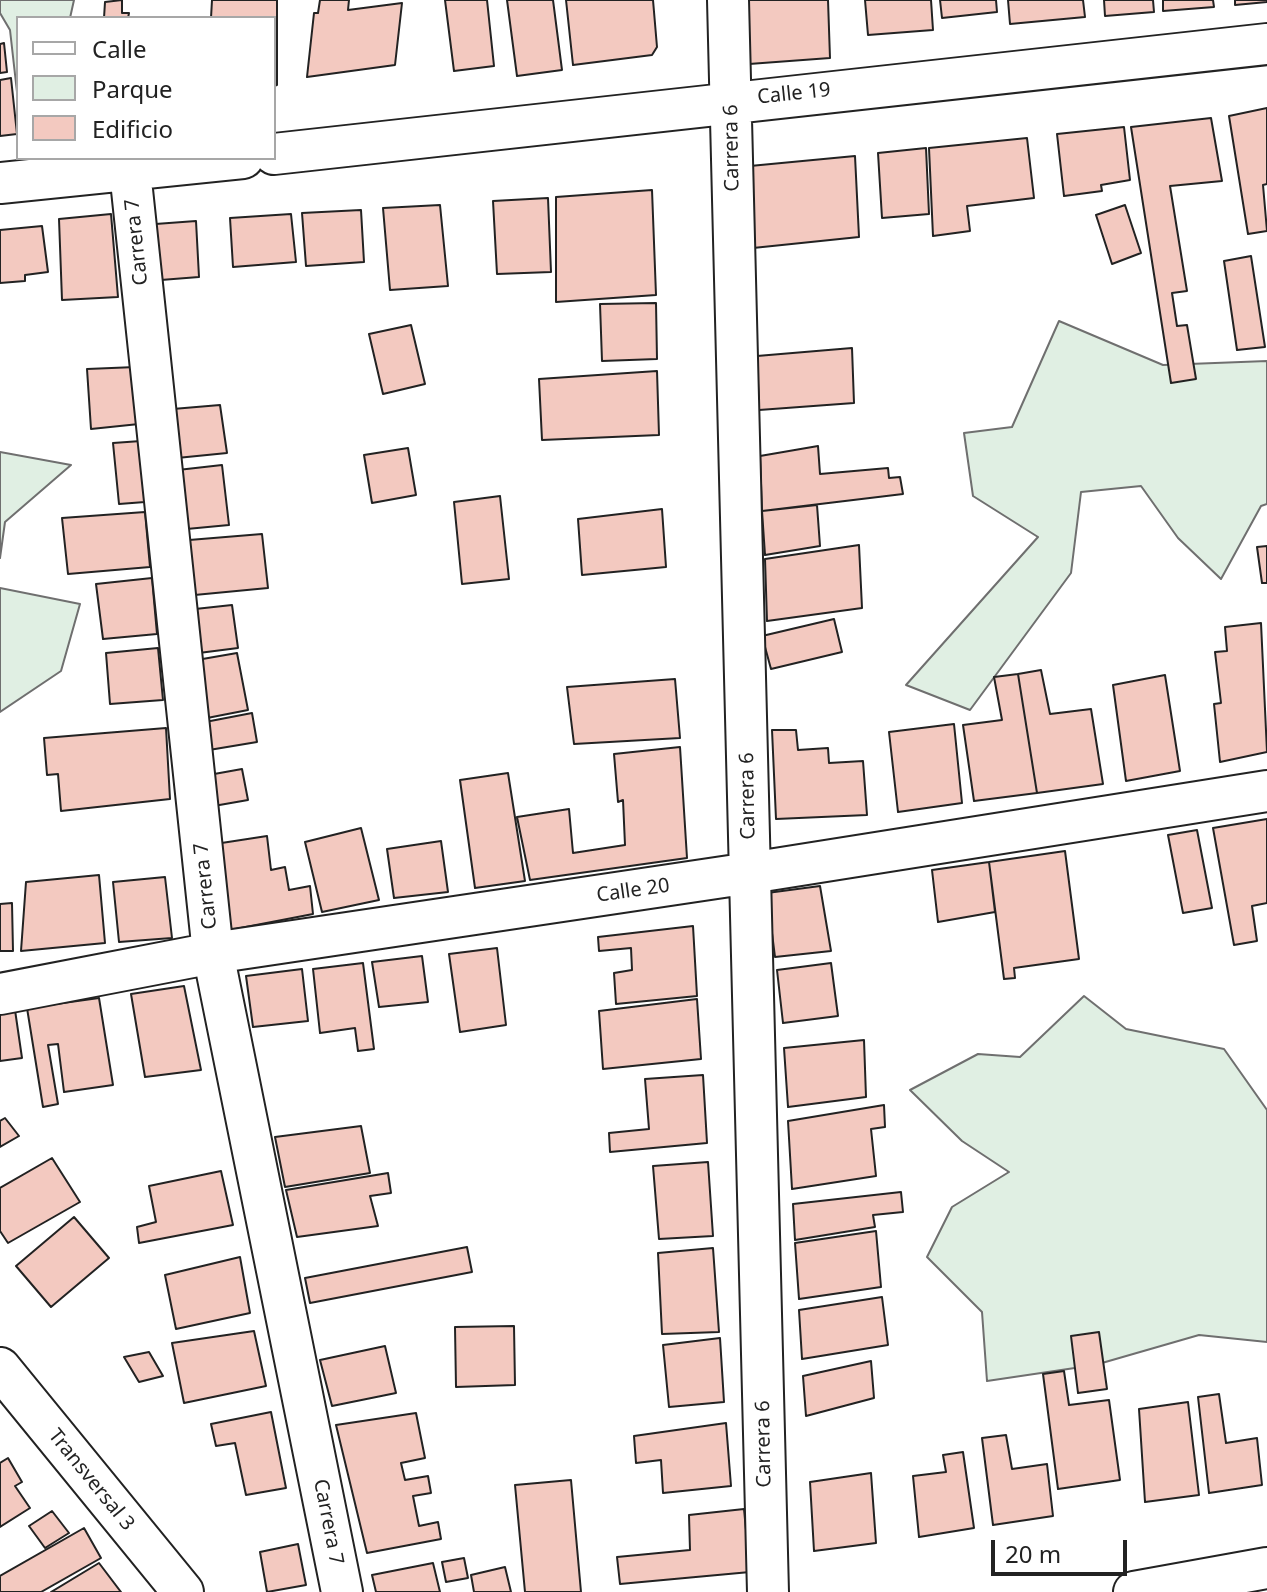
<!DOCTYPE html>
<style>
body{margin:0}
#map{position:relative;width:1267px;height:1592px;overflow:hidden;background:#fff;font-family:"Noto Sans",sans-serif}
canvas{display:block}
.legend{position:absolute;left:16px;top:16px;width:260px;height:144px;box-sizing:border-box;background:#fff;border:2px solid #a7a7a7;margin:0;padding:10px 14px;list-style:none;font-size:24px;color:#222}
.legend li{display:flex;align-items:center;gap:16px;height:40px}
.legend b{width:40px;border:2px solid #a7a7a7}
.scale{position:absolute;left:991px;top:1540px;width:136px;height:36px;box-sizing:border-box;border:4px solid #222;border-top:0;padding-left:10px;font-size:24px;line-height:28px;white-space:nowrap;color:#222;-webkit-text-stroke:6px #fff;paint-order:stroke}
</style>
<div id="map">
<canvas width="1267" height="1592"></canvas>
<ul class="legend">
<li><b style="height:10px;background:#fff"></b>Calle</li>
<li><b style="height:22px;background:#e0efe3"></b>Parque</li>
<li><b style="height:22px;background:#f3c9c0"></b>Edificio</li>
</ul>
<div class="scale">20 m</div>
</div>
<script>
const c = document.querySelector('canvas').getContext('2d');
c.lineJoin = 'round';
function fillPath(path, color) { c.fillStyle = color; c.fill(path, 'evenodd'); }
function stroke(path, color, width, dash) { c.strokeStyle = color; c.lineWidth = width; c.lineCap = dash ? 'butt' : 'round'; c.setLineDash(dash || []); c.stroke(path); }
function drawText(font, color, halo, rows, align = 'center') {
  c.font = font + ' "Noto Sans",sans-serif'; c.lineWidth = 6; c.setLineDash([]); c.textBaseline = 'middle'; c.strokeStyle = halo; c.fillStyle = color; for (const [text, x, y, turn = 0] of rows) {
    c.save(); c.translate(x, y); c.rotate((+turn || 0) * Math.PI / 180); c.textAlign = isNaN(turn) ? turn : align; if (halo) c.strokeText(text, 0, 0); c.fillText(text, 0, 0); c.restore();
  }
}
const green = new Path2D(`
 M0,0H74L70,18H18V101L10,30L0,13Z
 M1059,321L1163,365L1267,361V504L1261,506L1221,579L1178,538L1141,486L1081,492L1071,573L970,710L906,685L1038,537L973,496L964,433L1012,427Z
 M0,452L71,465L5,522L0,558Z
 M0,588L80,604L61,671L0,712Z
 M1084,996L1126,1029L1224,1049L1267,1110V1342L1199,1335L1095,1365L987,1381L982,1312L927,1257L952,1207L1009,1172L962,1141L910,1090L978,1054L1020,1057Z`);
fillPath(green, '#e0efe3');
stroke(green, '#6f6f6f', 2);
const building = new Path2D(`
 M122,0V13H129L128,18H104L105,2Z
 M212,0H277V85L274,86V18H211Z
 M320,0H349L348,10L402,3L395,65L307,77L314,13H318Z
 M445,0H487L494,66L454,71Z
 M507,0H553L562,70L517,76Z
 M566,0H653L657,47L652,55L573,65Z
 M746,0H828L830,58L749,64Z
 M865,0H931L933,30L868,35Z
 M940,0H996L997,12L942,18Z
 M1008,0H1083L1085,17L1010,24Z
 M1104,0H1153L1154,12L1105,16Z
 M1163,0H1213L1214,7L1163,11Z
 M1235,0H1267V2L1235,5Z
 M4,43L7,72L0,73V44Z
 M11,78L17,134L0,136V80Z
 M1267,108V184L1263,185L1267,231L1248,234L1229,116Z
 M1211,118L1222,181L1170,186L1187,291L1172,293L1177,326L1187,325L1196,379L1171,383L1131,127Z
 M1124,127L1130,180L1101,185L1102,191L1064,196L1057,134Z
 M1027,138L1034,198L967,206L970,231L933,236L929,148Z
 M926,148L929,214L882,218L878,153Z
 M855,156L859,237L753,248L750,166Z
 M652,190L656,295L556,302V197Z
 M548,198L551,272L497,274L493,201Z
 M440,205L448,286L390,290L383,208Z
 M1125,205L1141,253L1112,264L1096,215Z
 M361,210L364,262L306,266L302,213Z
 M111,214L118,297L62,300L59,219Z
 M291,214L296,262L233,267L230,218Z
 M196,221L199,277L148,281L142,225Z
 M42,226L48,272L25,275V281L0,283V230Z
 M1251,256L1265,347L1237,350L1224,261Z
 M656,303L657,359L602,361L600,304Z
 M411,325L425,384L383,394L369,334Z
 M852,348L854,403L759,410L757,356Z
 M136,367L139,424L91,429L87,369Z
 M657,371L659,435L542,440L539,379Z
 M220,405L227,453L167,459L161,410Z
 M141,441L145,502L119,504L113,443Z
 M818,446L820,474L888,468L889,478L900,477L903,494L762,511L760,456Z
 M408,448L416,495L372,503L364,455Z
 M222,465L229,525L176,530L169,471Z
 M500,496L509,579L462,584L454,502Z
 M817,505L820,546L765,555L762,511Z
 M662,509L666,567L582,575L578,519Z
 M145,512L150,567L68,574L62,518Z
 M262,534L268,588L184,596L177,541Z
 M859,545L862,608L767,621L765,559Z
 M1267,546V583H1262L1257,547Z
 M152,578L157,634L103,639L96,584Z
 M232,605L238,648L191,654L186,610Z
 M834,619L842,652L771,669L762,636Z
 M1261,623L1267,752L1220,762L1214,704L1221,703L1215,652L1227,651L1225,627Z
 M158,648L163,700L110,704L106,653Z
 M237,653L248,710L202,719L191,661Z
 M1041,670L1050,714L1091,709L1103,784L1037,793L1018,674Z
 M1018,674L1037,793L974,801L963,725L1002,720L994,677Z
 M1165,675L1180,771L1126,781L1113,685Z
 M675,679L680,738L574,744L567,687Z
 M252,713L257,742L203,751L200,723Z
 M954,724L962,803L898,812L889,732Z
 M166,728L170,799L61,811L58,774L47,775L44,738Z
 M772,730H796L798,750L828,748L829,763L863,761L867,815L776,819Z
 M680,747L687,858L530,880L517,817L569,809L573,853L625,845L623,800L618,802L614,754Z
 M242,769L248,800L208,807L203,776Z
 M508,773L525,881L475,888L460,780Z
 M1267,819V903L1252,906L1257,941L1234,945L1213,828Z
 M361,828L379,900L322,912L305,842Z
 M1197,830L1212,908L1183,913L1168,835Z
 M267,836L271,870L285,867L289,890L310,886L313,914L225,931L215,844Z
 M441,841L448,892L394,898L387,849Z
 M1065,851L1079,959L1014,968L1015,978L1004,979L989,862Z
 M989,862L995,912L938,922L932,870Z
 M99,875L105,943L21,951L26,882Z
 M165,877L172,938L119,942L113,882Z
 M820,886L831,951L775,957L767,893Z
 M12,903L13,951H0V904Z
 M693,926L697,996L616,1004L614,973L632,970L631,948L599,951L598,937Z
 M497,948L506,1025L460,1032L449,954Z
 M422,956L428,1002L379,1007L372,962Z
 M363,963L374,1049L358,1051L355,1028L320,1033L313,969Z
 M831,963L838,1016L783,1023L777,970Z
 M302,969L308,1021L253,1027L246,976Z
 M184,986L201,1070L145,1077L131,994Z
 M99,998L113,1085L64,1092L58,1044L48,1045L58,1104L43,1107L27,1008Z
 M697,999L701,1059L603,1069L599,1011Z
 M15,1010L22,1058L0,1061V1012Z
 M864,1040L866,1097L788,1107L784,1048Z
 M703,1075L707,1143L610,1152L609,1133L649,1129L645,1079Z
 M884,1105L885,1127L871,1129L876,1176L792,1189L788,1121Z
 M5,1118L19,1136L0,1147V1121Z
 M361,1126L370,1173L285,1187L275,1137Z
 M52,1158L80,1202L8,1243L0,1231V1188Z
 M708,1162L713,1236L659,1239L653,1166Z
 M221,1171L233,1225L139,1243L137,1227L156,1222L149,1186Z
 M388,1173L391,1193L370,1196L378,1226L297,1237L286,1190Z
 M901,1192L903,1212L873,1215L875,1227L795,1240L793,1204Z
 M74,1217L109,1258L51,1307L16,1266Z
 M876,1231L881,1287L799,1299L795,1243Z
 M467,1247L472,1272L310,1303L305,1278Z
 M713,1248L719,1332L662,1334L658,1253Z
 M240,1257L250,1313L176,1329L165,1275Z
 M882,1297L888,1345L802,1359L799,1310Z
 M514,1326L515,1385L456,1387L455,1327Z
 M254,1331L266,1386L184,1403L172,1343Z
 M1099,1332L1107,1389L1078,1393L1071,1336Z
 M720,1338L724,1402L669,1407L663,1345Z
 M385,1346L396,1393L332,1406L320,1360Z
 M149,1352L163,1376L139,1382L124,1357Z
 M871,1361L874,1398L806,1416L803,1376Z
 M1064,1371L1069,1405L1109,1400L1120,1480L1058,1489L1043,1374Z
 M1219,1394L1226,1443L1257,1438L1262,1485L1209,1493L1198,1397Z
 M1188,1402L1199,1495L1145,1502L1139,1409Z
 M271,1412L286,1488L246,1495L235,1443L216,1446L211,1424Z
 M416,1413L425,1458L401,1463L405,1480L428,1476L431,1493L413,1496L419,1526L438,1522L441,1539L367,1553L336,1425Z
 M726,1423L731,1486L663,1493L661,1460L636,1463L634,1436Z
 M1006,1435L1012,1469L1047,1464L1053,1516L993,1525L982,1438Z
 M963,1452L974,1528L919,1537L913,1476L946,1472L943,1455Z
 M8,1458L22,1482L15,1486L30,1508L0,1527V1463Z
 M871,1473L876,1543L814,1551L810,1482Z
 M571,1480L581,1592H525L515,1485Z
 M744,1509L750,1572L620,1584L617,1557L690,1550L689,1515Z
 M52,1511L69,1533L45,1548L29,1526Z
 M84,1528L101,1558L41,1592H0V1576Z
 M298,1544L306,1585L267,1592L260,1552Z
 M464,1558L468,1578L446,1582L442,1562Z
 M99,1563L121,1592H51Z
 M433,1563L440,1592H376L372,1575Z
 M505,1567L511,1592H474L471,1575Z`);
fillPath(building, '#f3c9c0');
stroke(building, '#222', 2);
const minor = new Path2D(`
 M728,0L768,1592
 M274,154L1267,44
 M130,171L213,953L342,1592
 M0,183L243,158
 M0,994L213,953L750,873L1267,791
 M0,1368L183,1592
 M1134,1592L1267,1568`);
stroke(minor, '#222', 44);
stroke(minor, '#fff', 40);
drawText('20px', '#222', '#fff', [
 ["Calle 19",794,94,-6],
 ["Carrera 6",732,148,-91],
 ["Carrera 7",137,242,-96],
 ["Carrera 6",748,796,-91],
 ["Carrera 7",206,886,-96],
 ["Calle 20",633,891,-8],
 ["Carrera 6",764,1444,-91],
 ["Transversal 3",91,1480,51],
 ["Carrera 7",328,1522,79]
]);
</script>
